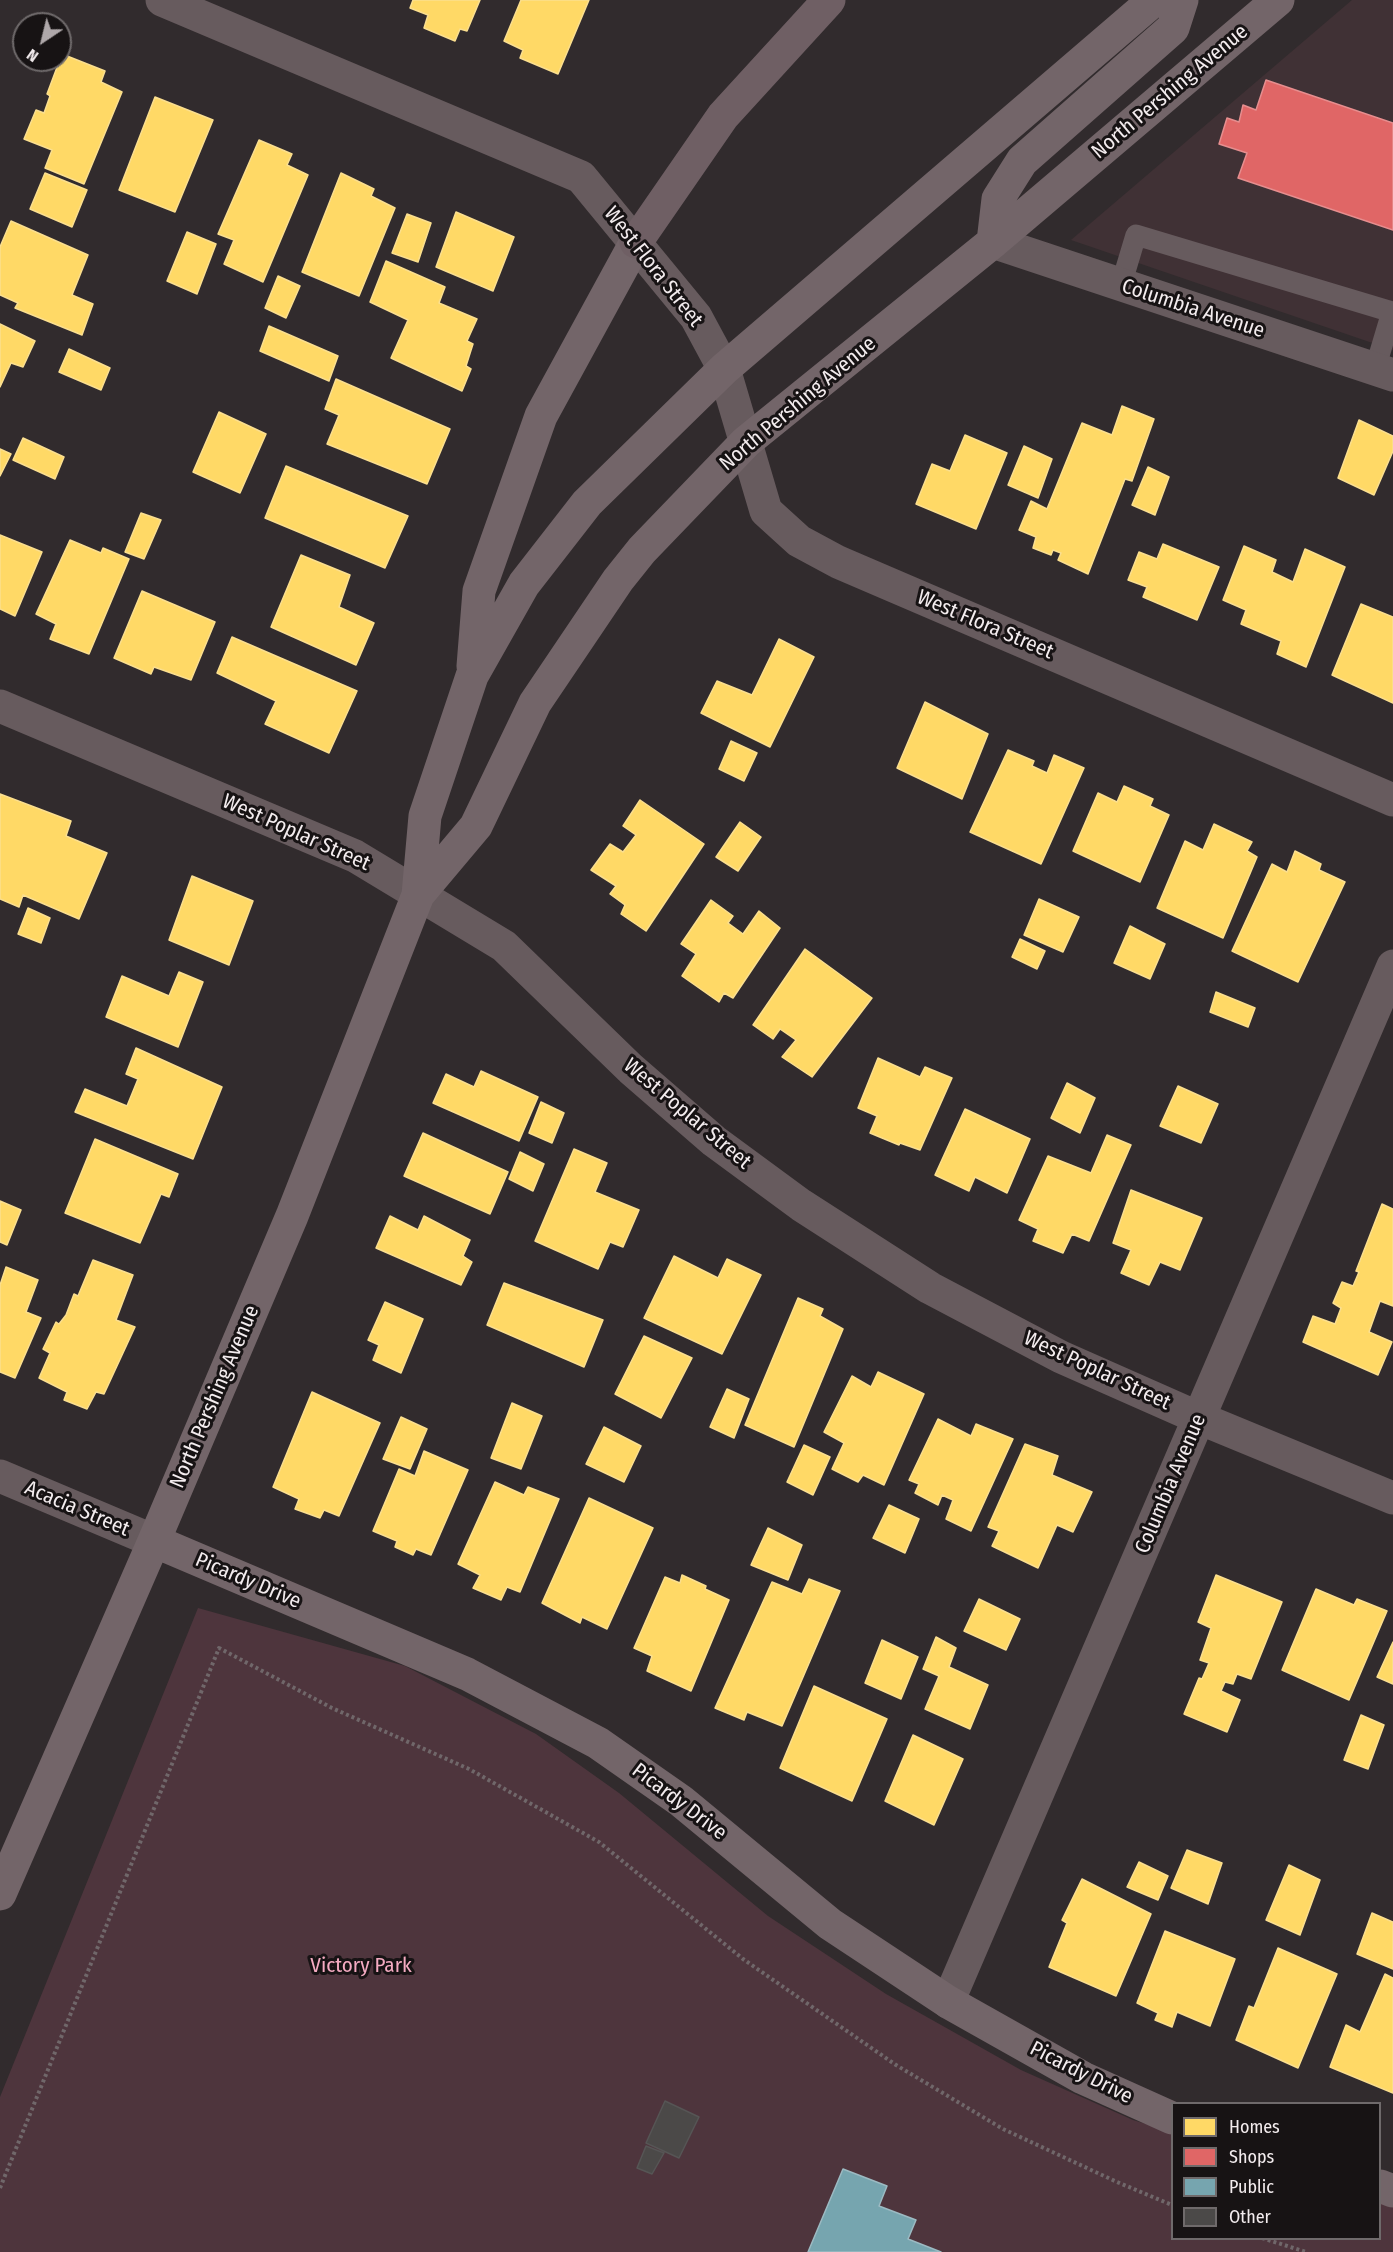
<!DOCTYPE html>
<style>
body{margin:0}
#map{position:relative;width:1393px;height:2252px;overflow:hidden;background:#312b2d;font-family:"Fira Sans Condensed",sans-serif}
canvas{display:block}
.legend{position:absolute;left:1171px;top:2102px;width:210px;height:138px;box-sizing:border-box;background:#171314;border:2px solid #6f6a6b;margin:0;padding:8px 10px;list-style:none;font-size:18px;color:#f3ecee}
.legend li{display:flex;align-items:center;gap:12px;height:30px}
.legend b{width:30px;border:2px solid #6f6a6b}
.north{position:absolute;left:12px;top:12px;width:60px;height:60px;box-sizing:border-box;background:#171314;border:2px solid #6f6a6b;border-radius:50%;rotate:215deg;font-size:16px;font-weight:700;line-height:24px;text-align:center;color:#f3ecee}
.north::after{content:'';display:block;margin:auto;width:21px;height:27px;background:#afa8aa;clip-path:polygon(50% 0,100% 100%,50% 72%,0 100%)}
</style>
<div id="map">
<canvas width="1393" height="2252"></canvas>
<ul class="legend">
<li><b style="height:16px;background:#ffd966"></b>Homes</li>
<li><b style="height:16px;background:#e06666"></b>Shops</li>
<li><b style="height:16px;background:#76a5af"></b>Public</li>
<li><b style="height:16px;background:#4b4948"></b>Other</li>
</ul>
<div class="north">N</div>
</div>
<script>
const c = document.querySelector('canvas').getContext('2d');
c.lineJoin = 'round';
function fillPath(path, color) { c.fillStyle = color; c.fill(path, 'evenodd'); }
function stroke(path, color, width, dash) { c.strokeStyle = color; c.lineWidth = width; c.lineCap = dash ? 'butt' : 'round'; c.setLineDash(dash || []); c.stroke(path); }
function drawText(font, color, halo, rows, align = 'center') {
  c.font = font + ' "Fira Sans Condensed",sans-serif'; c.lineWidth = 6; c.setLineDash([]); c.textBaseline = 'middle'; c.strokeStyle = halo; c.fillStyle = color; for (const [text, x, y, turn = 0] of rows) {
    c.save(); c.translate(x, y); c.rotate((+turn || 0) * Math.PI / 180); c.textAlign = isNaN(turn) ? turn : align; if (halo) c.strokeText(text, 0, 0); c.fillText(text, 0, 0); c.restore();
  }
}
fillPath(new Path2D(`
 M1352,0H1393V350L1071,240Z`), '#403135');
fillPath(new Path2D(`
 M198,1608L405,1666L536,1734L619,1793L768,1916L886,1994L1021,2070L1133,2120L1172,2132V2238H1380V2193L1393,2196V2252H0V2097Z`), '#4e353d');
const homes = new Path2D(`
 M413,0H480L467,31L460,29L455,41L424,28L428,15L410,8Z
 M521,0H589L558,74L520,58L523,50L504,41Z
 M62,54L105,71L101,82L122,92L84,184L45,168L52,150L24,139L36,110L44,113L50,96L47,94Z
 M155,97L213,120L175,212L119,190Z
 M259,140L292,154L287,165L308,175L263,282L224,264L234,240L218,234Z
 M45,173L87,190L72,227L30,209Z
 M341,173L374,189L371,196L395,208L359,296L302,272Z
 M456,212L514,237L493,291L436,267Z
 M407,214L431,223L418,262L392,253Z
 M11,221L88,255L72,295L93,304L82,335L15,308L18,303L0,295V247Z
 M187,232L216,244L197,294L167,281Z
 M386,261L445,287L439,303L477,319L467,341L473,344L466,366L471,369L462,391L391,358L408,320L370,302Z
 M278,276L300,286L286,318L265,308Z
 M0,324L35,341L23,367L11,363L0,387Z
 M269,326L338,356L329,381L260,351Z
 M69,349L110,368L101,390L59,372Z
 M336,379L450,429L427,484L327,444L339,415L325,409Z
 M1122,406L1154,419L1132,481L1125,479L1088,574L1058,560L1061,553L1053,550L1051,555L1033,548L1036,537L1019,530L1031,501L1047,509L1082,423L1112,435Z
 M219,412L266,434L240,493L193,472Z
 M1359,420L1393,436V451L1374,495L1338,478Z
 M965,435L1007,453L976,529L916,504L932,464L950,471Z
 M23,438L64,457L55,479L13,460Z
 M1024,446L1052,459L1038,498L1008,485Z
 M0,449L11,454L0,476Z
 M286,466L408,516L385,568L265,518Z
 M1148,467L1169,477L1155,515L1132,505Z
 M141,513L161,520L144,559L125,552Z
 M0,535L42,552L15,616L0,609Z
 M70,540L101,553L103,548L129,559L89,654L50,639L56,624L36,614Z
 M1163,544L1219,567L1197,620L1143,597L1147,587L1128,580L1139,552L1157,559Z
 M1244,546L1276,560L1272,572L1293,582L1305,549L1345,567L1306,667L1277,654L1281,641L1241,624L1246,610L1223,600Z
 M301,555L350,575L339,607L374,623L356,665L271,627Z
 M142,591L215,622L191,680L154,667L151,674L114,658Z
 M1361,604L1393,617V703L1332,675Z
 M232,637L357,691L329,753L265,724L276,701L217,673Z
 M779,639L814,657L770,747L701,713L717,681L752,695Z
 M925,702L988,734L962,799L897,768Z
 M731,741L757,753L744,781L719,769Z
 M1008,750L1034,761L1032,766L1047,773L1054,755L1084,768L1041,864L970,832Z
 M1124,786L1153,799L1150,806L1169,815L1140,882L1073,851L1098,793L1117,802Z
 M0,794L71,821L66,836L107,853L79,919L23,895L19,907L0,899Z
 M640,800L704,844L646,931L621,914L625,905L610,894L616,886L591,870L610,844L623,852L636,835L623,826Z
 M740,822L761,837L738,871L716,857Z
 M1214,824L1252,842L1247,851L1257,857L1223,938L1157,908L1185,841L1203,850Z
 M1295,851L1321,864L1319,870L1345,882L1298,982L1232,951L1272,864L1287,872Z
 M192,876L253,901L229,965L169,940Z
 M1039,899L1079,917L1063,952L1024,935Z
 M711,900L733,916L728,923L743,934L759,911L780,928L733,998L724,993L719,1002L682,976L696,954L681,944Z
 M28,908L50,918L41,943L18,934Z
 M1130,926L1165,944L1150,979L1114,963Z
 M1020,939L1045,951L1037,969L1012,957Z
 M805,949L872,998L812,1077L782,1057L796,1040L780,1029L773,1039L753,1025Z
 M179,972L203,982L178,1047L106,1017L122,976L169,996Z
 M1216,992L1255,1008L1248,1027L1210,1012Z
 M136,1048L222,1087L193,1159L75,1112L85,1089L127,1106L138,1079L126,1074Z
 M878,1058L920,1077L925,1067L952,1078L920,1150L900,1143L899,1145L870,1133L877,1116L858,1108Z
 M481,1071L538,1097L519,1141L433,1103L446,1074L474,1087Z
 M1067,1083L1095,1098L1080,1133L1051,1118Z
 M1178,1086L1218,1104L1201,1143L1160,1126Z
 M541,1102L564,1113L552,1143L529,1133Z
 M965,1109L1030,1139L1007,1193L975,1177L969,1191L935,1175Z
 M423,1133L508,1172L490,1214L404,1176Z
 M1107,1135L1131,1145L1089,1241L1072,1234L1063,1253L1033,1241L1038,1229L1019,1220L1048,1156L1091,1173Z
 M95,1139L178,1174L169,1197L161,1194L140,1243L65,1213Z
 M574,1149L607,1163L595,1192L639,1210L623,1247L610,1242L598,1269L535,1241Z
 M520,1152L544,1164L533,1191L509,1179Z
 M1131,1190L1202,1218L1180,1270L1160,1262L1149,1285L1121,1273L1131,1250L1113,1243Z
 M0,1201L21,1210L7,1245L0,1242Z
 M1382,1204L1393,1209V1306L1380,1301L1369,1332L1392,1342L1378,1375L1303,1342L1313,1316L1335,1324L1341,1308L1333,1303L1342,1282L1353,1286L1359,1272L1356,1271Z
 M390,1216L418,1230L424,1216L470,1240L463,1256L472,1262L461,1285L376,1248Z
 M674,1256L718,1278L727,1259L761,1275L722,1354L644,1318Z
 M93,1260L133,1275L116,1320L135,1327L104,1394L96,1392L87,1409L64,1400L67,1392L39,1378L50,1353L43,1349L56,1322L59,1324L66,1315L74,1294L78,1296Z
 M6,1267L38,1280L26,1312L41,1318L15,1378L0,1372V1285Z
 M504,1283L603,1320L584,1367L487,1325Z
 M798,1298L823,1309L820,1316L843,1329L794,1447L745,1425Z
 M385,1302L423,1319L401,1373L373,1360L379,1345L368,1340Z
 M644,1336L692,1358L661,1418L615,1394Z
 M878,1372L924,1394L884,1485L863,1475L858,1482L832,1469L844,1443L824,1432L852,1376L871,1387Z
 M727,1389L749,1399L734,1438L710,1427Z
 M312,1392L380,1423L339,1516L324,1510L320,1518L295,1509L299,1499L273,1487Z
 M512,1403L542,1416L521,1469L491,1458Z
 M401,1417L427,1429L410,1469L383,1459Z
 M938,1419L971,1436L976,1424L1013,1439L971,1531L946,1519L953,1500L942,1495L938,1505L915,1493L919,1484L909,1480Z
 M604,1427L641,1446L624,1482L586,1464Z
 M1025,1444L1058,1456L1052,1475L1092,1492L1073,1532L1057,1525L1038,1568L992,1546L999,1531L988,1527Z
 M804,1445L830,1457L813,1495L787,1482Z
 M424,1451L468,1470L431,1555L416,1549L413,1555L395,1547L397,1541L373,1531L399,1469L415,1476Z
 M495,1482L524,1495L528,1487L559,1499L520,1592L507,1587L501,1600L473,1588L480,1575L458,1564Z
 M589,1498L653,1528L607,1629L582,1617L580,1623L542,1603Z
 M889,1505L919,1519L905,1553L873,1538Z
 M768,1528L802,1545L788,1580L751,1565Z
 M682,1575L706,1586L705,1589L729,1600L691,1691L647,1671L652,1656L634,1648L665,1577L680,1583Z
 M1216,1575L1282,1602L1251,1679L1237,1674L1233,1684L1225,1682L1221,1691L1240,1700L1227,1732L1184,1714L1199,1678L1202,1679L1209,1663L1200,1660L1211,1628L1198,1622Z
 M809,1579L840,1591L782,1726L747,1712L744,1720L715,1708L772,1582L802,1594Z
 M1316,1589L1354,1605L1357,1599L1387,1611L1349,1700L1282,1670Z
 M979,1599L1020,1619L1006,1650L964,1631Z
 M936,1637L956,1648L949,1667L988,1685L970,1729L925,1709L939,1676L923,1669Z
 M882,1640L918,1657L901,1699L865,1683Z
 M1393,1642V1684L1377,1677Z
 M814,1686L887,1719L852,1801L780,1768Z
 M1361,1715L1384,1725L1368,1769L1344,1760Z
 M913,1735L963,1759L934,1825L885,1801Z
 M1187,1850L1222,1863L1208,1904L1171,1888Z
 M1139,1862L1168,1876L1158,1900L1127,1887Z
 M1289,1865L1320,1880L1300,1935L1266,1920Z
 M1082,1879L1151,1914L1116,1996L1049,1967L1067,1923L1062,1920Z
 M1372,1913L1393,1922V1969L1357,1954Z
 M1165,1931L1235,1959L1210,2026L1177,2012L1172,2027L1155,2020L1158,2013L1137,2003Z
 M1278,1948L1337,1974L1298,2068L1236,2040L1249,2006L1254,2008Z
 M1385,1974L1393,1978V2093L1330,2067L1346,2025L1360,2032Z`);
fillPath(homes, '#ffd966');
stroke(homes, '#fbdf8f', 1.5);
const shops = new Path2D(`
 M1266,80L1393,123V230L1238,178L1247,153L1219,144L1227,118L1239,122L1243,105L1256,110Z`);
fillPath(shops, '#e06666');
stroke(shops, '#e68e8f', 1.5);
const public = new Path2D(`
 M843,2169L887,2186L879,2206L916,2220L908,2239L941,2252H808Z`);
fillPath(public, '#76a5af');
stroke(public, '#9cbac2', 1.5);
const building = new Path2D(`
 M665,2101L699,2117L679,2158L646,2143Z
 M646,2146L664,2153L652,2174L637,2168Z`);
fillPath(building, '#4b4948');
stroke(building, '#565555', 1.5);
stroke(new Path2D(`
 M0,2188L219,1648L332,1708L469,1769L599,1842L743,1959L896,2065L1003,2129L1117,2182L1172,2205
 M1262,2238L1306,2252`), '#70676a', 4, [3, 3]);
stroke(new Path2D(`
 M1121,285L1136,235L1392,312L1375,369`), '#675b5e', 21);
stroke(new Path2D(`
 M162,0L581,177L696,317L724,369L766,511L799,541L838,562L1393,800
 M993,242L1393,375
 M0,706L355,856L504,946L631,1069L714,1141L801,1205L930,1288L1061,1357L1199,1418L1393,1498
 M0,1476L154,1541
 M948,2002L1393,966`), '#675b5e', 33);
stroke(new Path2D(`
 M993,242L998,199L1022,161L1173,28L1182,0
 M473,666L479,591L541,416L636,242
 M418,895L476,826L535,703L618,580L642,550L746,442L993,242L1278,0
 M154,1541L467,1674L598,1743L681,1801L830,1924L948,2002L1083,2078L1172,2118
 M0,1894L154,1541L292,1216L418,895L425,816L472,676L524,584L587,503L724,369L1154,0
 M1380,2186L1393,2191`), '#736569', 33);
stroke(new Path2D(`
 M636,242L723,116L829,0`), '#6f5f64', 33);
drawText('21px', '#f3ecee', '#171314', [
 ["North Pershing Avenue",1170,92,-40],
 ["West Flora Street",653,267,52],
 ["Columbia Avenue",1193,309,18],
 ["North Pershing Avenue",798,404,-40],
 ["West Flora Street",985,625,23],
 ["West Poplar Street",296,833,24],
 ["West Poplar Street",687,1114,40],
 ["West Poplar Street",1097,1371,25],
 ["North Pershing Avenue",215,1397,-67],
 ["Columbia Avenue",1171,1484,-67],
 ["Acacia Street",77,1509,23],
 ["Picardy Drive",248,1581,23],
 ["Picardy Drive",679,1802,37],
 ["Picardy Drive",1081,2073,27]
]);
drawText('21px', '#f5abc2', '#171314', [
 ["Victory Park",361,1966]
]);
</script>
